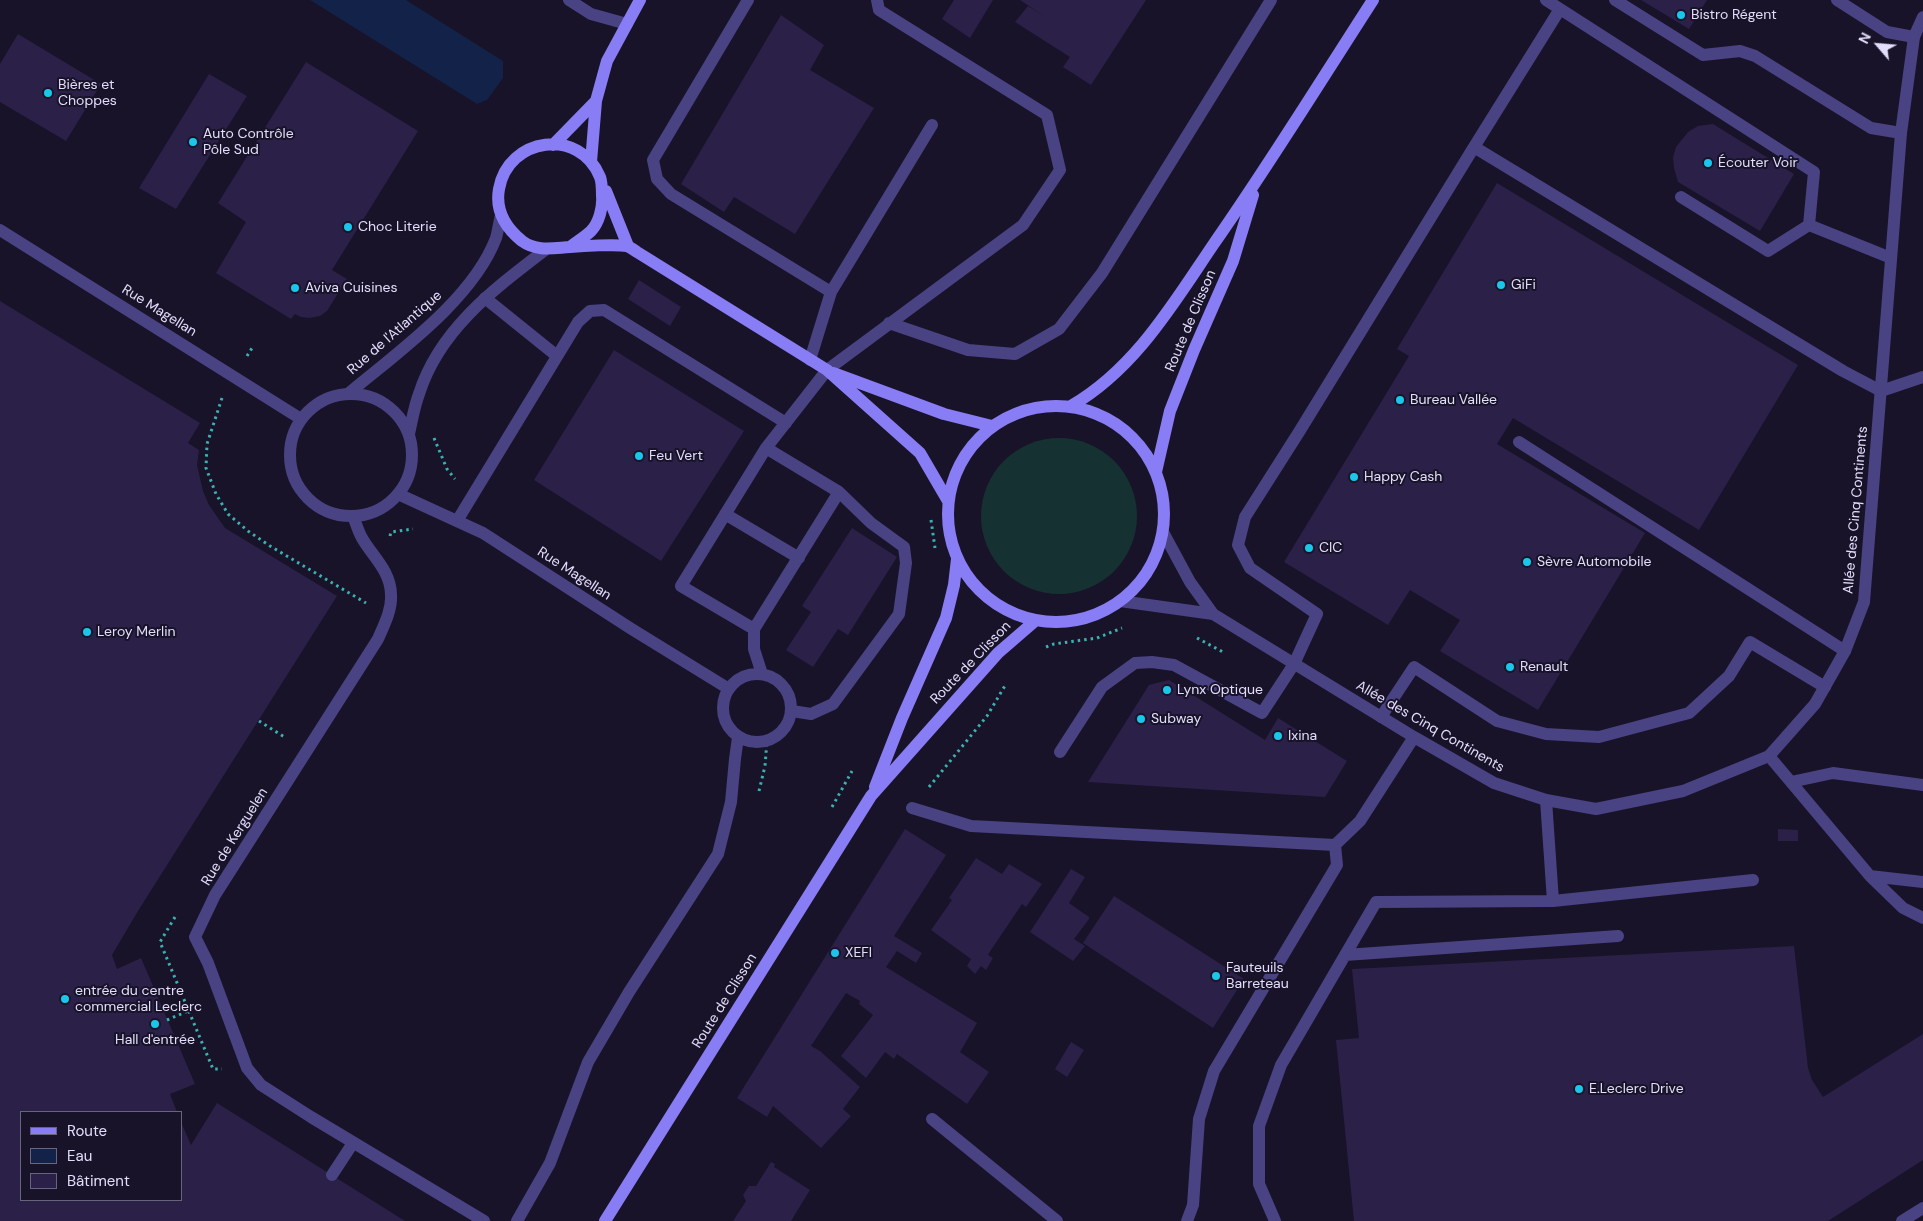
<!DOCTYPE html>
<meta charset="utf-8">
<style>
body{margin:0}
#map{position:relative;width:1923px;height:1221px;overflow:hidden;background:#181328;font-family:"DM Sans",sans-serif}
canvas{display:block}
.legend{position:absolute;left:20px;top:1111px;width:162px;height:90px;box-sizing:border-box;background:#181328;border:1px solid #69647d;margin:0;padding:6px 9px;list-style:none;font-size:15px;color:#e3ddfc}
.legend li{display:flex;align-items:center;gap:10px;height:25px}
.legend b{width:25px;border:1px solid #69647d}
.north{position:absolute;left:1853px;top:20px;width:50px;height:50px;-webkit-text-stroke:4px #181328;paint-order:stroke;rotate:297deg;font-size:14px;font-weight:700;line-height:20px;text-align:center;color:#e3ddfc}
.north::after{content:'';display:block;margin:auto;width:18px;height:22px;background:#e3ddfc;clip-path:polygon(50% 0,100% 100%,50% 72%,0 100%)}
</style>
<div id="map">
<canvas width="1923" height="1221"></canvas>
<ul class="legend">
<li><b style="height:6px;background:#887df4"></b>Route</li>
<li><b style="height:14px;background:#122248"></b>Eau</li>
<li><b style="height:14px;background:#2b2048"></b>Bâtiment</li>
</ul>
<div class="north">N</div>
</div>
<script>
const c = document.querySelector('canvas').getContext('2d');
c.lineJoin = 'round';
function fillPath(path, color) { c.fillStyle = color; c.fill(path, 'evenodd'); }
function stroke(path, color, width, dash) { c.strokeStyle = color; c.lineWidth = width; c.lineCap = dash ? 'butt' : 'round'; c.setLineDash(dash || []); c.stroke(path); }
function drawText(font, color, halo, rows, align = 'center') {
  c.font = font + ' "DM Sans",sans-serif'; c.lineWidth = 4; c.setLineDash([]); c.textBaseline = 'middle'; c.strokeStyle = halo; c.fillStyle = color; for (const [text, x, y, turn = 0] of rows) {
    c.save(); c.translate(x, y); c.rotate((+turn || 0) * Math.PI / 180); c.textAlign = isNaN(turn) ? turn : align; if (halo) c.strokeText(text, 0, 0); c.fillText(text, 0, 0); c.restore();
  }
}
fillPath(new Path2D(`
 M981 516a78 78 0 1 1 156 0a78 78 0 1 1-156 0Z`), '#163132');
fillPath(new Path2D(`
 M310,0H406L503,61V78L487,100L477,104Z`), '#122248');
fillPath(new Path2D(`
 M954,0H993L970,38L942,19Z
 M1020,0H1146L1091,85L1063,67L1070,57L1015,22L1028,6L1044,16Z
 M1641,0H1707L1689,29Z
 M781,15L824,45L810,70L874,108L795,234L734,197L724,212L681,184Z
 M18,34L101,84L66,141L0,102V64Z
 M306,62L418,131L332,270L347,279L327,311L320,316L310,318L301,317L295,314L291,319L216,273L246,222L218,203Z
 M209,74L247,96L176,209L139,188Z
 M1713,124L1794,174L1760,231L1678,182L1674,168L1673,157L1676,147L1688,132L1698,126Z
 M1497,183L1798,365L1699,530L1513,418L1497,444L1645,533L1538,710L1440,651L1460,620L1410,590L1388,625L1284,562L1409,356L1397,349Z
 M639,280L681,307L670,326L628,299Z
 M0,301L200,423L188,443L199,450L197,465L203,491L209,505L225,528L337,596L138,911L112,955L117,969L141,958L195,1084L170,1094L177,1112H21V1200H181V1122L191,1145L217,1103L405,1221H0Z
 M614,350L744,431L661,561L534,480Z
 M852,528L897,557L848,635L838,629L813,667L786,650L811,612L802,606Z
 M1169,680L1265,740L1278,718L1347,761L1325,797L1088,782L1149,685Z
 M905,829L946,855L894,936L922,953L916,963L897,951L886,967L977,1023L960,1052L989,1072L967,1104L897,1054L894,1059L885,1052L866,1078L841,1056L873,1015L859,1004L860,1001L846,993L811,1046L820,1051L860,1087L843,1109L851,1116L821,1148L773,1106L767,1117L737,1098Z
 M1778,829L1798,830V841H1778Z
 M976,858L1002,874L1009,864L1042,884L1026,907L1022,904L991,950L988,955L993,958L986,970L981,966L975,974L967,966L971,959L931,930L952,900L949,898Z
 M1071,869L1085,877L1069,903L1089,917V919L1074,939L1085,946L1073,961L1030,932Z
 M1114,896L1244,979L1213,1028L1083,943Z
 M1794,946L1808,1068L1812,1080L1823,1097L1923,1034V1160L1828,1221H1354L1336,1040L1359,1038L1352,969Z
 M1071,1042L1084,1050L1067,1077L1055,1069Z
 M771,1162L775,1164L774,1167L810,1190L791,1221H733L746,1201L743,1195L749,1186H756Z`), '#2b2048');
stroke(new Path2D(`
 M247,356L252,348
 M222,398L207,444L206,468L216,494L228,514L248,531L270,546L366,603
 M434,438L447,469L455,479
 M931,520L935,548
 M390,536L391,532L413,529
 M1197,638L1223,652
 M1046,647L1054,644L1097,638L1122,628
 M259,721L286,738
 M929,787L987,716L1006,684
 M759,791L765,766L767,741
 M832,807L852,771
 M175,917L160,942L213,1069H222
 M167,1020L188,1011`), '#3cb1b2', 3, [2.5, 4]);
stroke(new Path2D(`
 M569,0L591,14L627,24
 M748,0L653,160L657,179L671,194L831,292
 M1546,0L1814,172L1809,225L1891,258
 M1615,0L1703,55L1740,51L1755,56L1871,128L1901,133
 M1837,0L1887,32L1914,37
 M1474,147L1560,9
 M1681,197L1768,251L1809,225
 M485,298L557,356
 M889,323L968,350L1015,354L1059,329L1102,273L1271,0
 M810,360L831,292L932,125
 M1519,442L1845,651
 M766,448L681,586L754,629L839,492
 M398,494L483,533L630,628L729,689
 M725,514L799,558
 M353,516C356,523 358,531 362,538C372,556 391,571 391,595C392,610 384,625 378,639L215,895L195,937L208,963L247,1068L261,1085L311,1117L484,1221
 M457,521L578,322L590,311L604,310L786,423
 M754,629V649L762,674
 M723 708a34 34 0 1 1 68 0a34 34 0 1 1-68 0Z
 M792,711L811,714L833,704L899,614L906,563L904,547L871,523L839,492L766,448L827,370L1023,225L1060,170L1047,115L879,10L877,0
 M1381,717L1414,667L1497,721L1546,734L1599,737L1689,713L1729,676L1750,642L1825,687
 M1060,752L1102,687L1135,663L1152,662L1174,665L1262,713L1294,664L1317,614L1250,568L1238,545L1245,517L1299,432L1474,147L1843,371L1881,391L1923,377
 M1769,756L1870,876L1923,882
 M1791,782L1833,773L1923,785
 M1546,800L1553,901L1753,880
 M1870,876L1903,908L1923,918
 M1345,955L1618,936
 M932,1119L1057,1221
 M332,1175L353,1143
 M517,1221L550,1163L588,1062L629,992L718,854L731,802L735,759L738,737
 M1187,1221L1193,1205L1199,1119L1214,1071L1337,865L1335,845
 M1275,1221L1259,1184V1126L1281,1065L1376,902L1553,901
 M1902,1221L1923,1208`), '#494283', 12);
stroke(new Path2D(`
 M0,230L301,419
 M349,393C398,352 473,299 496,238C498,231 499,223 501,215
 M290 455a61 61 0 1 1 122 0a61 61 0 1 1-122 0Z
 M409,434C412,421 414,407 419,394C439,330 494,289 545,250
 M1163,532L1190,582L1213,614L1414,737L1494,783L1546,800L1596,809L1683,791L1769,756L1815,704L1845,651L1864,602L1901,133L1914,37L1923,17
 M1120,601L1213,614
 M912,808L971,826L1335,845L1360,821L1414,737`), '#494283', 12);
stroke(new Path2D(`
 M553,145L596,101
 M591,162L596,101L607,61L640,0
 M606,191L628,246
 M570,247C576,242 585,237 591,231C599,223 603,207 602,196C602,190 602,182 600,177C580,127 508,137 499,189C495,211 506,228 522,241C537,252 553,248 570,247C582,246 616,244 627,246C630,247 634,250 637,252L827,370L920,453L948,501
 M833,373L944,414L992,426
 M948 514a108 108 0 1 1 216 0a108 108 0 1 1-216 0Z
 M1071,406C1135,369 1173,304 1213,245C1269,165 1320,82 1373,0
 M1156,472L1170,411L1194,350L1233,261L1253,195
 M875,787L902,718L946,618L954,585L957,559
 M605,1221L871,796L998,653L1035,621`), '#887df4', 12);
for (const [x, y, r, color] of [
 [1681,15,5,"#1ac7eb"],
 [48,93,5,"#1ac7eb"],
 [193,142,5,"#1ac7eb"],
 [1708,163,5,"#1ac7eb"],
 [348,227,5,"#1ac7eb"],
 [1501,285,5,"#1ac7eb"],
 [295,288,5,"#1ac7eb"],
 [1400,400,5,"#1ac7eb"],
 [639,456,5,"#1ac7eb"],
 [1354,477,5,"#1ac7eb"],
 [1309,548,5,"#1ac7eb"],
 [1527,562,5,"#1ac7eb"],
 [87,632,5,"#1ac7eb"],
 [1510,667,5,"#1ac7eb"],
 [1167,690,5,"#1ac7eb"],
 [1141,719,5,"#1ac7eb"],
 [1278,736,5,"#1ac7eb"],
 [835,953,5,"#1ac7eb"],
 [1216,976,5,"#1ac7eb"],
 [65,999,5,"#1ac7eb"],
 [155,1024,5,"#1ac7eb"],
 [1579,1089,5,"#1ac7eb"]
]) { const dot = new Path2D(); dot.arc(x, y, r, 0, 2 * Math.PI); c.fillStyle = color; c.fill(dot); stroke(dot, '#181328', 2); }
drawText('14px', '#e3ddfc', '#181328', [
 ["Bistro Régent",1691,15],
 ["Bières et",58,85],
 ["Choppes",58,101],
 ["Auto Contrôle",203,134],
 ["Pôle Sud",203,150],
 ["Écouter Voir",1718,163],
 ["Choc Literie",358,227],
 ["GiFi",1511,285],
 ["Aviva Cuisines",305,288],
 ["Bureau Vallée",1410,400],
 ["Feu Vert",649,456],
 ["Happy Cash",1364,477],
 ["CIC",1319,548],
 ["Sèvre Automobile",1537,562],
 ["Leroy Merlin",97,632],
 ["Renault",1520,667],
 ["Lynx Optique",1177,690],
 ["Subway",1151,719],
 ["Ixina",1288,736],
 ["XEFI",845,953],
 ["Fauteuils",1226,968],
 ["Barreteau",1226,984],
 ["entrée du centre",75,991],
 ["commercial Leclerc",75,1007],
 ["Hall d'entrée",155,1040,"center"],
 ["E.Leclerc Drive",1589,1089]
], 'left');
drawText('14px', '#e3ddfc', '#181328', [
 ["Rue Magellan",159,311,32],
 ["Route de Clisson",1191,321,-67],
 ["Rue de l'Atlantique",395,333,-41],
 ["Allée des Cinq Continents",1856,510,-85],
 ["Rue Magellan",574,574,33],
 ["Route de Clisson",971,663,-46],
 ["Allée des Cinq Continents",1430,727,30],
 ["Rue de Kerguelen",235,837,-58],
 ["Route de Clisson",725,1001,-58]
]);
</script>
